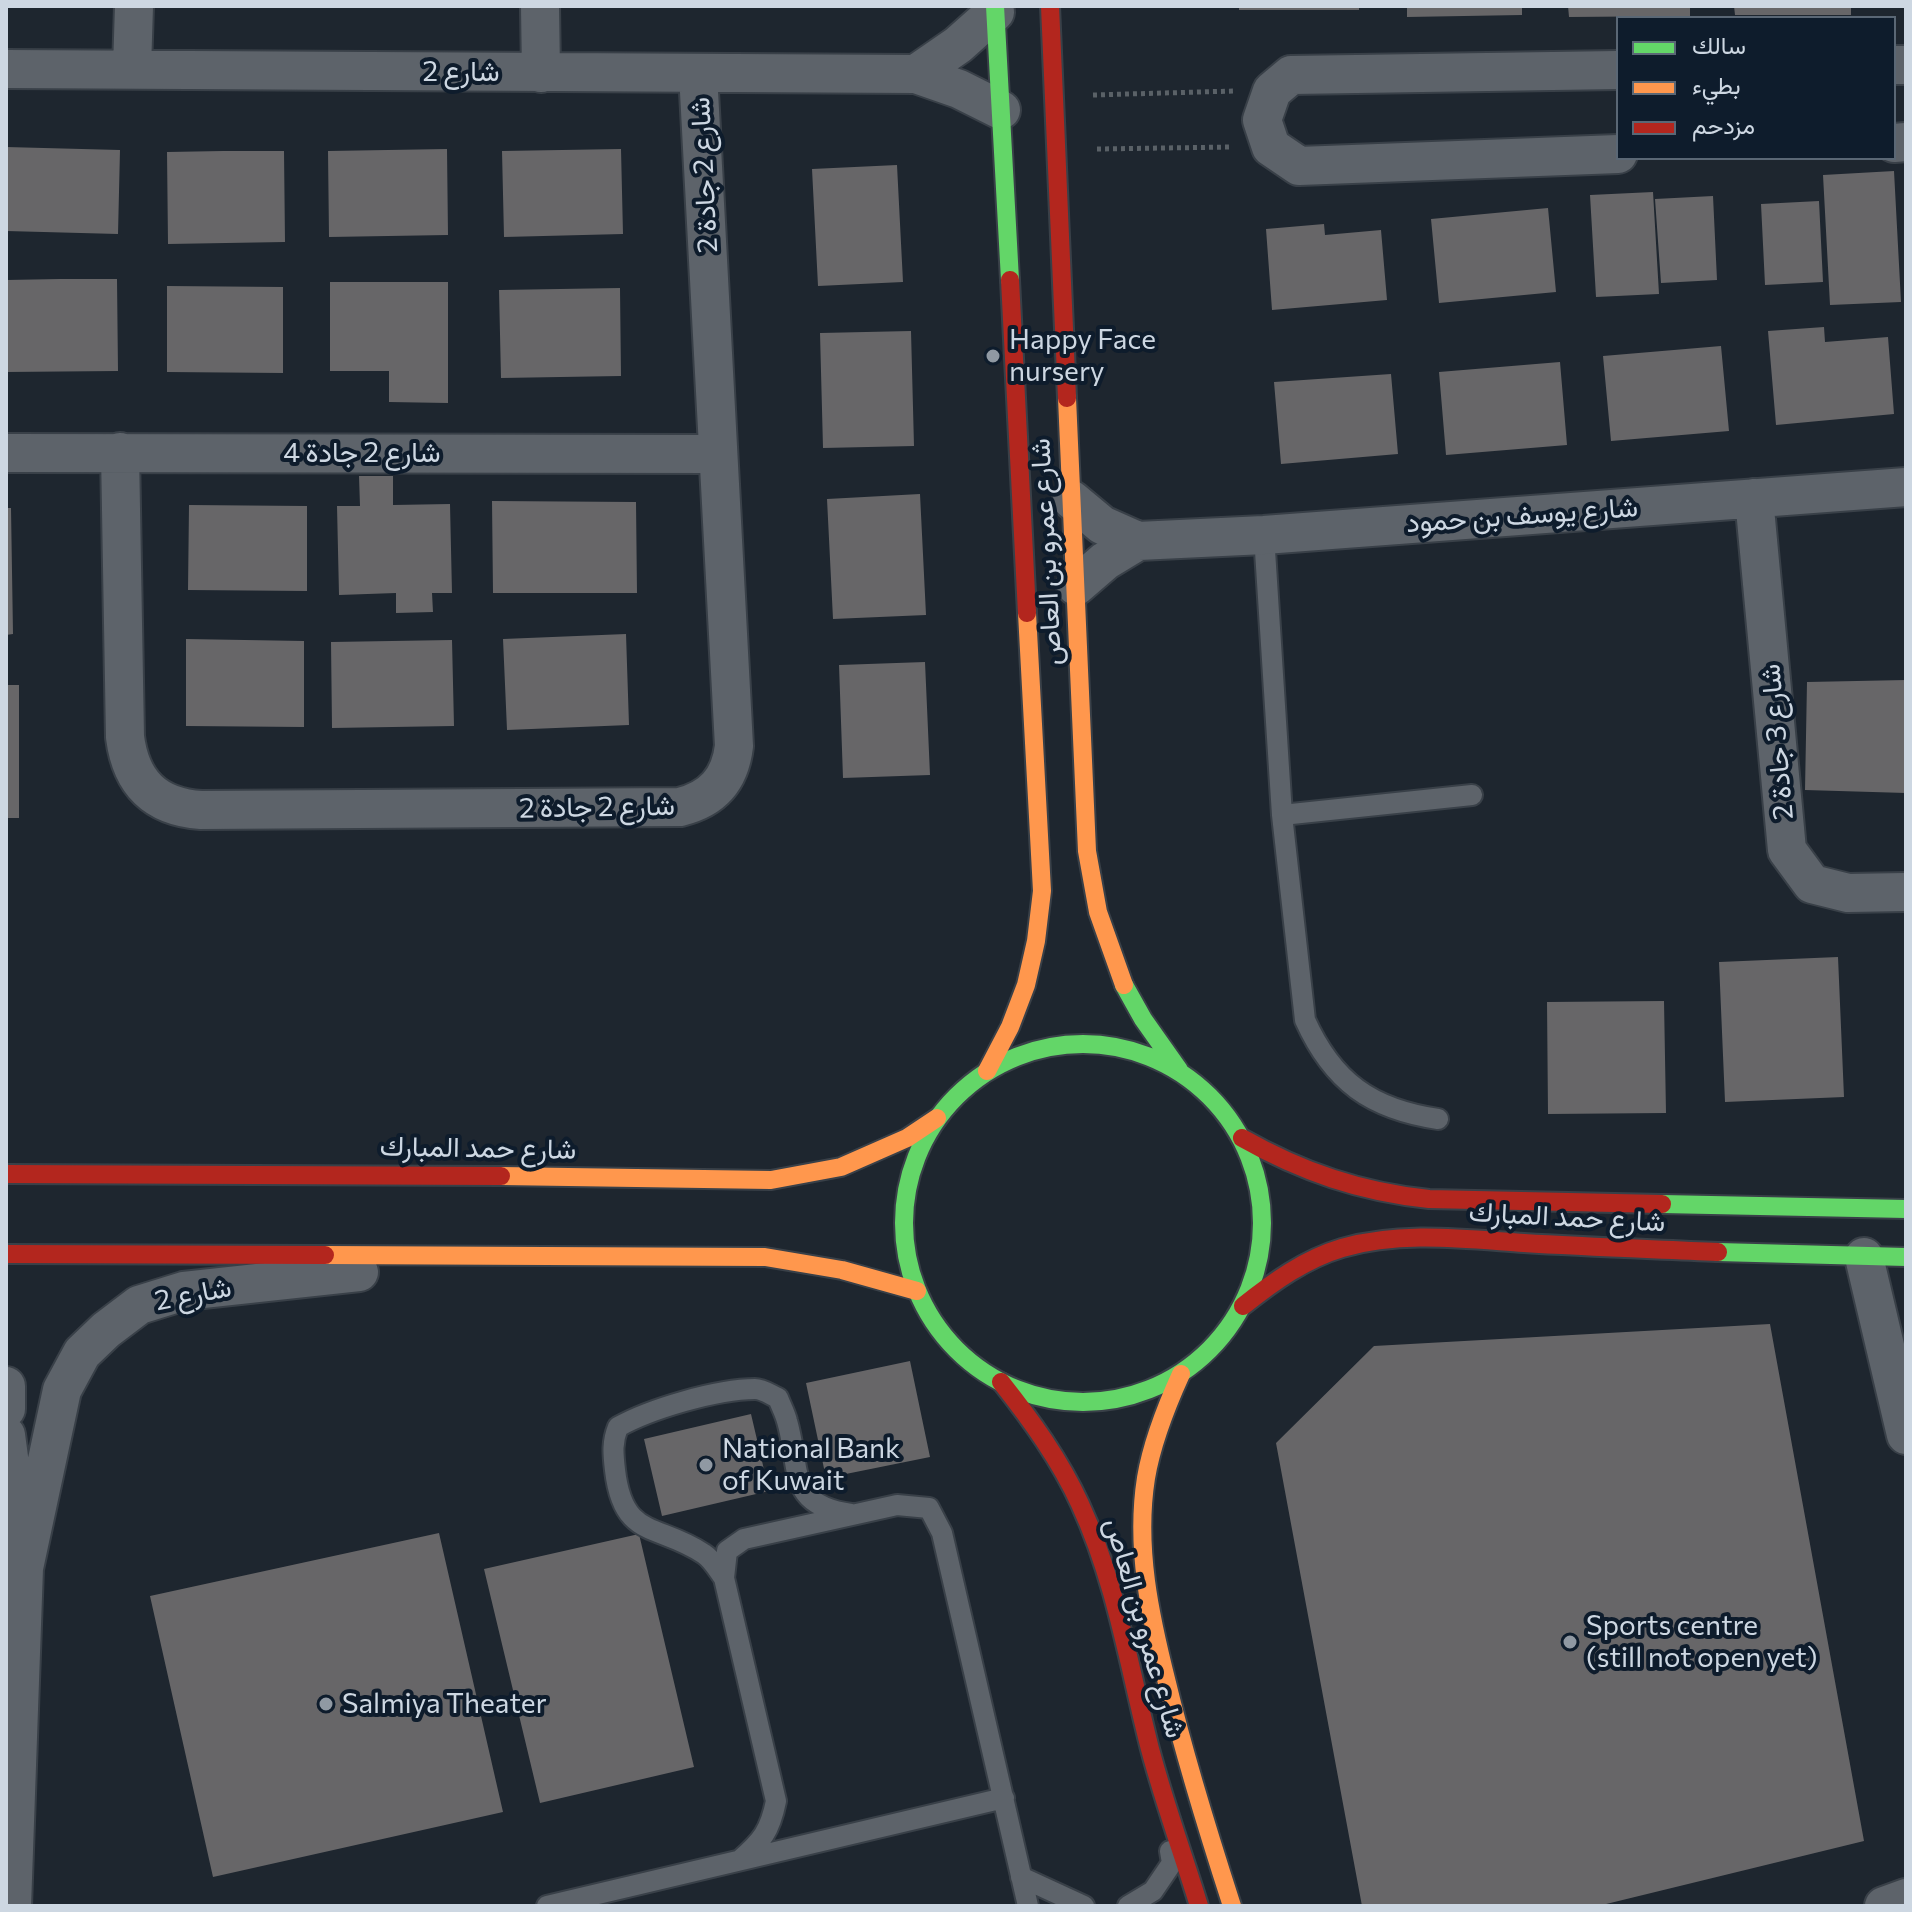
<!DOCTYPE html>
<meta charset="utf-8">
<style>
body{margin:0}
#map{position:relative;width:1912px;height:1912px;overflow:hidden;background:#1e262f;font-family:Commissioner,Vazirmatn,sans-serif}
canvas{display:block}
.frame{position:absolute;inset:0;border:8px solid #cdd7e2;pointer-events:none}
.legend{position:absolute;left:1616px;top:16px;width:280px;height:144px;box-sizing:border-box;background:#0e1c2c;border:2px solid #5a6775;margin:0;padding:10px 14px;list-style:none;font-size:24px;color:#cdd7e2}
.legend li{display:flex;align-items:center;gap:16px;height:40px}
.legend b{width:40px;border:2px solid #5a6775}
</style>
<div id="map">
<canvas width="1912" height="1912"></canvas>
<div class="frame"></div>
<ul class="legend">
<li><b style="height:10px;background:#63d668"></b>سالك</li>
<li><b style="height:10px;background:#ff974d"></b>بطيء</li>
<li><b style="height:10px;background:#b3261e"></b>مزدحم</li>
</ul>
</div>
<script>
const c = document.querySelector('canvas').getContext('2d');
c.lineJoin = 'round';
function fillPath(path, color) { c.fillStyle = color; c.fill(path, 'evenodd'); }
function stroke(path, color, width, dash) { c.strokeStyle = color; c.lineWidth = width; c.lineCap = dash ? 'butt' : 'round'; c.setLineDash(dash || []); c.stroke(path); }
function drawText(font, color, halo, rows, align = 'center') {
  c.font = font + ' Commissioner,Vazirmatn,sans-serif'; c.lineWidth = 8; c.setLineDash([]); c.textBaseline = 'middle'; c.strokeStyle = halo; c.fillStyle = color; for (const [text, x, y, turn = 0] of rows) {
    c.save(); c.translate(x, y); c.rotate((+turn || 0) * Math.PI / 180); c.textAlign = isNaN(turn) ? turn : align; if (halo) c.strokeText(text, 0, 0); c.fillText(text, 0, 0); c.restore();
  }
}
fillPath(new Path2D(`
 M1239,6H1359V10H1239Z
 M1407,6H1522V15L1407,17Z
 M1568,6H1690V16L1569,17Z
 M1734,6H1851V15H1735Z
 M6,147L120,150L118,234L6,231Z
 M447,149L448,235L329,237L328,151Z
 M621,149L623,234L504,237L502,151Z
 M223,151H284L285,242L168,244L167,152Z
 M897,165L903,282L818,286L812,169Z
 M1894,171L1901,302L1830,305L1823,175Z
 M1653,192L1659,294L1596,297L1590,195Z
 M1713,196L1717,280L1661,283L1655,199Z
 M1819,201L1823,282L1765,285L1761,204Z
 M1548,208L1556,292L1439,303L1431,219Z
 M1324,224L1325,235L1381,230L1387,300L1272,310L1266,229Z
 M60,279H117L118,371L6,372V280Z
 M330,282H448V403L389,402V371H330Z
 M167,286L283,287V373L167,372Z
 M620,288L621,376L501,378L499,290Z
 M1824,327L1825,342L1888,337L1894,414L1776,425L1768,331Z
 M911,331L914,446L823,448L820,333Z
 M1721,346L1729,431L1611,441L1603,356Z
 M1560,362L1567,445L1446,455L1439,372Z
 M1391,374L1398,454L1281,464L1274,382Z
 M359,476H393V505L450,504L452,593H432L433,612L396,613V593L339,595L337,506H360Z
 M920,494L926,615L833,619L827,499Z
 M492,501L636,502L637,593H493Z
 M189,505L307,506V591L188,590Z
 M6,508H11L13,634L6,635Z
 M626,634L629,725L507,730L503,639Z
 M186,639L304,641V727L186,726Z
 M452,640L454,726L332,728L331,642Z
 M925,662L930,775L843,778L839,665Z
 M1906,680V793L1805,790L1807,682Z
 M6,685H19V818H6Z
 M1838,957L1844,1097L1725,1102L1719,962Z
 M1664,1001L1666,1113L1548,1114L1547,1002Z
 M1770,1324L1864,1841L1598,1906H1362L1276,1443L1374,1346Z
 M910,1361L930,1457L826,1478L806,1383Z
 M751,1414L769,1491L662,1516L644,1439Z
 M439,1533L503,1812L213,1877L150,1596Z
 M639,1534L694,1767L540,1803L484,1569Z`), '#676668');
const lane = new Path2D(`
 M1264,535L1282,815L1305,1020C1333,1082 1371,1109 1438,1119
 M1282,815L1472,795
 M724,1578C718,1570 712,1559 704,1554C658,1523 623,1540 615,1470C613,1453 612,1442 618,1427C650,1409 717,1389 755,1389C763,1389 771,1395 778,1398C781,1406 785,1413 787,1421C801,1469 786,1505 851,1514
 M740,1860C762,1841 770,1831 776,1801L724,1578L727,1551L744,1539L897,1505L929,1508L942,1533L1028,1906
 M1021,1877L1084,1906
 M547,1906L1004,1798
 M1128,1906L1153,1891L1172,1863L1170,1851`);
const street = new Path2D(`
 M540,6L541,73
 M1894,65H1906
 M6,69L916,74L959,89L1001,110
 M132,69L134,6
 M1618,70L1291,75L1272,91L1262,120L1271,147L1299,166L1618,154
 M916,74L958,45L995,12
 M1894,143L1906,142
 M120,452L125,737C131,783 155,807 201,810L680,807C713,799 730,779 734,746L698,73
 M6,453L718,454
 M1754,498L1787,850L1812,884L1848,893L1906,892
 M1072,500L1102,525L1138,541L1264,535L1906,487
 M1076,586L1105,561L1138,541
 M1864,1257L1906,1435
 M6,1386V1409
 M6,1435L24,1568L12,1906
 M24,1568L62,1390L82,1353L106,1330L139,1305L184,1291L359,1272
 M1884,1906L1906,1898`);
const fast = new Path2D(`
 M995,6L1010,280
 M1124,985L1143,1019L1179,1070
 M904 1223a179 179 0 1 1 358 0a179 179 0 1 1-358 0Z
 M1662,1204L1906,1209
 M1718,1252L1906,1257`);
const slow = new Path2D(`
 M1067,398L1087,851L1098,912L1124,985
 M987,1071L1010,1027L1026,985L1036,941L1042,891L1027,613
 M501,1176L771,1180L841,1167L907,1138L937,1118
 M325,1255L765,1257L842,1270L917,1291
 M1181,1374C1166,1407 1152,1442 1146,1478C1135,1547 1150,1616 1167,1683C1185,1758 1208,1832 1232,1906`);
const jam = new Path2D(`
 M1050,6L1067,398
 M1010,280L1027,613
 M1242,1138C1302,1172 1361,1192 1429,1199L1662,1204
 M6,1174L501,1176
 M6,1254L325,1255
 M1243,1306C1273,1282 1305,1259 1342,1248C1401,1231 1464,1239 1524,1243C1589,1247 1654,1249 1718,1252
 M1001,1382C1031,1420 1060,1460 1080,1504C1116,1582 1129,1667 1150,1749C1164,1802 1183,1854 1199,1906`);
stroke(lane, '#394048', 24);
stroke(street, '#394048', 42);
stroke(fast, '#394048', 22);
stroke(slow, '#394048', 22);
stroke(jam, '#394048', 22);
stroke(new Path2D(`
 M1093,95L1235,91
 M1097,149L1231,147`), '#5a6167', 5, [4, 4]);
stroke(lane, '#5d636a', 20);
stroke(street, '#5d636a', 38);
stroke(fast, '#63d668', 18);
stroke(slow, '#ff974d', 18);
stroke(jam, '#b3261e', 18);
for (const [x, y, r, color] of [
 [993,356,8,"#9099a3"],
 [706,1465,8,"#9099a3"],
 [1570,1642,8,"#9099a3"],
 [326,1704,8,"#9099a3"]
]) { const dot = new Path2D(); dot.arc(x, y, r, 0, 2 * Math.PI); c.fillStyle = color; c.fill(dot); stroke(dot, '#0e1c2c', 3); }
drawText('28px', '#cdd7e2', '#0e1c2c', [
 ["شارع 2",461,72],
 ["شارع 2 جادة 2",704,175,-93],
 ["شارع 2 جادة 4",362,453],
 ["شارع يوسف بن حمود",1522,515,-4],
 ["شارع عمرو بن العاص",1046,552,-93],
 ["شارع 3 جادة 2",1777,742,-95],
 ["شارع 2 جادة 2",597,807,-1],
 ["شارع حمد المبارك",478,1148,1],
 ["شارع حمد المبارك",1567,1217,3],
 ["شارع 2",193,1294,-11],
 ["شارع عمرو بن العاص",1145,1628,74]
]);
drawText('28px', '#cdd7e2', '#0e1c2c', [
 ["Happy Face",1009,340],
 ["nursery",1009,372],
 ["National Bank",722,1449],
 ["of Kuwait",722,1481],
 ["Sports centre",1586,1626],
 ["(still not open yet)",1586,1658],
 ["Salmiya Theater",342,1704]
], 'left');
</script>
